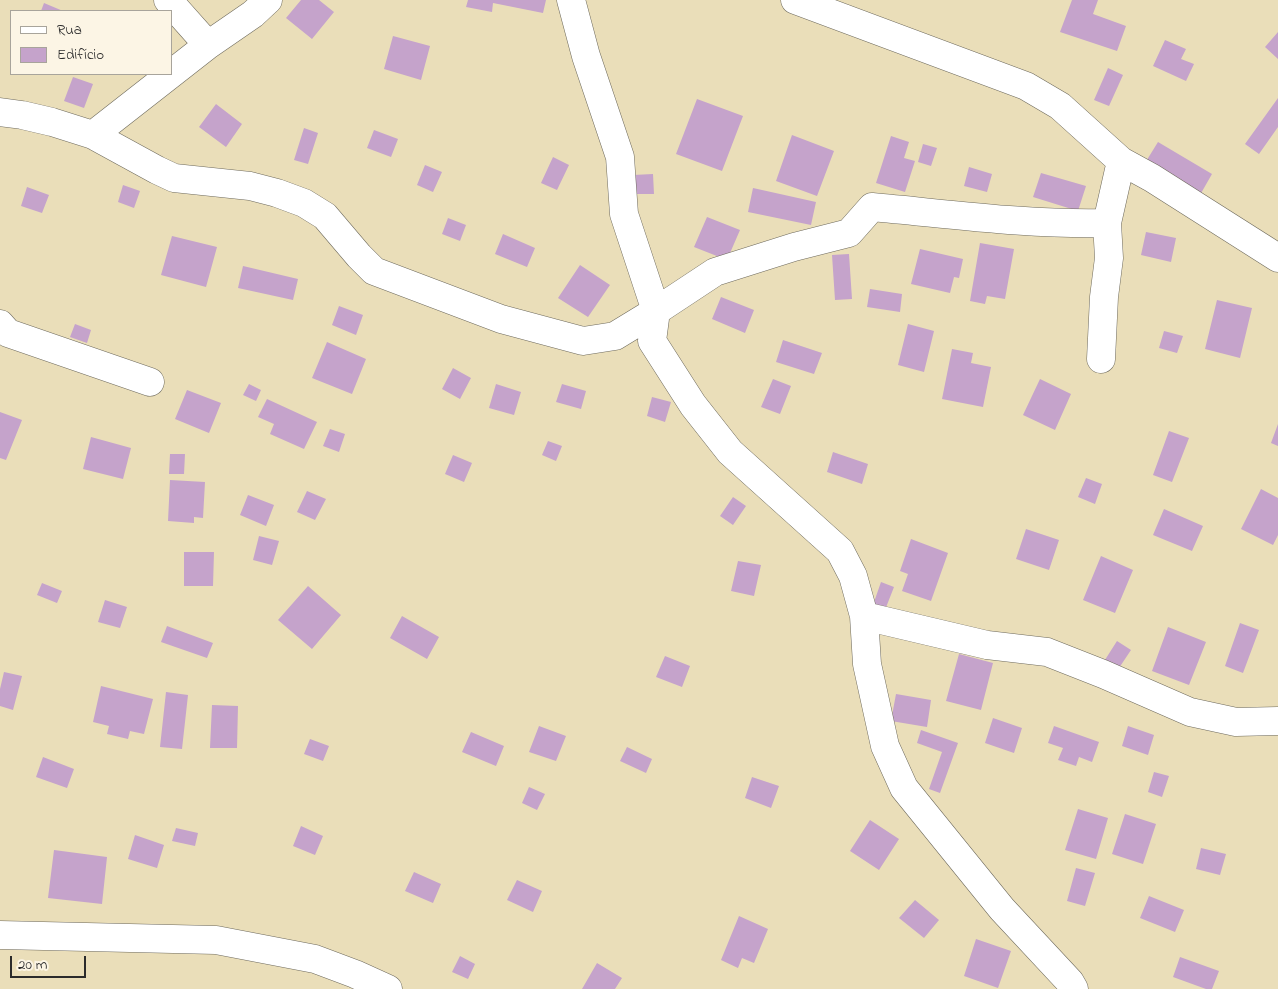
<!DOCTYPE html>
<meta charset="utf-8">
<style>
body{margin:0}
#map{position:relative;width:1278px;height:989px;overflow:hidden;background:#eadeb9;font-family:"Indie Flower",sans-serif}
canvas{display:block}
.legend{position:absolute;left:10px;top:10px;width:162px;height:65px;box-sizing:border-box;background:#fcf5e5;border:1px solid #a8a49b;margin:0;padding:6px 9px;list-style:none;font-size:15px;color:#2b2b2b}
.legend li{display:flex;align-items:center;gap:10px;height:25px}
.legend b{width:25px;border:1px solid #a8a49b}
.scale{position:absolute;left:10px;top:956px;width:76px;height:22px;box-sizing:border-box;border:2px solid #2b2b2b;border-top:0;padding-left:6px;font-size:15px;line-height:18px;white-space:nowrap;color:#2b2b2b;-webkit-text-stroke:4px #fcf5e5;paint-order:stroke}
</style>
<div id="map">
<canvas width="1278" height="989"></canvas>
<ul class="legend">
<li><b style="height:6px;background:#fff"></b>Rua</li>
<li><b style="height:14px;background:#c5a3cb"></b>Edifício</li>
</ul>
<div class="scale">20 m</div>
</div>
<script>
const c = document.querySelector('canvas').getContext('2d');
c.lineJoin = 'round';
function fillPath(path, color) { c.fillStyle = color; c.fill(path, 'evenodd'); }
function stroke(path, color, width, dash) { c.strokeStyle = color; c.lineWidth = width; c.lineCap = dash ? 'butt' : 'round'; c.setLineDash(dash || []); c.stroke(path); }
fillPath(new Path2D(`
 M301,0H319L334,12L312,39L286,18Z
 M468,0H546L543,13L493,3L492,12L466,7Z
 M1072,0H1098L1093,14L1126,26L1117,51L1060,32Z
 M44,3L63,11H41Z
 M1278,32V59L1265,47Z
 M393,36L430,46L421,80L384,69Z
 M1165,40L1186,49L1181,59L1194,64L1186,81L1153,66Z
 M1108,68L1123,75L1109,106L1094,100Z
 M73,77L93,84L84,108L64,101Z
 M1278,98V127L1259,154L1245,144Z
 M697,99L743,116L722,171L676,154Z
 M216,104L242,124L226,147L199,127Z
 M304,128L318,133L308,164L294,160Z
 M374,130L398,139L391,157L367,148Z
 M792,135L834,151L817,196L776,181Z
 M891,136L909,142L904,158L915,161L905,192L876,183Z
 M1158,142L1212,174L1200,195L1145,163Z
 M923,144L937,148L931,166L918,162Z
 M553,157L569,165L557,190L541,183Z
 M425,165L442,172L433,192L417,185Z
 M969,167L992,174L987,192L964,186Z
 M1041,173L1086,186L1078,211L1033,197Z
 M653,174L654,194H633V175Z
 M123,185L140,191L134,208L118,202Z
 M27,187L49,195L42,213L21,206Z
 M753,188L816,202L811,225L748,212Z
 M707,217L740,230L727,260L694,247Z
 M448,218L466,225L460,241L442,234Z
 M1146,232L1176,238L1171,262L1141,255Z
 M503,234L535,248L527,267L495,254Z
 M172,236L217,247L206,287L161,275Z
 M980,243L1014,249L1005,299L987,296L985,304L970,301Z
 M920,249L963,259L959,278L954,277L950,293L911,284Z
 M849,254L852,299L835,300L832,255Z
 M580,265L610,285L588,317L558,298Z
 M243,266L298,279L293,300L238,288Z
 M870,289L902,294L900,312L867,307Z
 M721,297L754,310L745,333L712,319Z
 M1217,300L1252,308L1240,358L1205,349Z
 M339,306L363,315L356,335L332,325Z
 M75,324L91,330L87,343L70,337Z
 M908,324L934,331L924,372L898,365Z
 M1164,331L1183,336L1177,353L1159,348Z
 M783,340L822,353L814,374L776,362Z
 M327,342L366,359L352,394L312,378Z
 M952,349L973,353L971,363L991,367L983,407L942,399Z
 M453,368L471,378L460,399L442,389Z
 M773,379L791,386L780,414L761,407Z
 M1040,379L1071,394L1055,430L1023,415Z
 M249,384L261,390L256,401L243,395Z
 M496,384L521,392L514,415L489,408Z
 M562,384L586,391L581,409L556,402Z
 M187,390L221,403L209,433L175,419Z
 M652,397L671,402L665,422L647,416Z
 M267,399L317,422L304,449L270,434L274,424L258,417Z
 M0,412L22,420L6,460L0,458Z
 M1278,424V446L1271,443Z
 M330,429L345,434L339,452L323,446Z
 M1169,431L1189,438L1172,482L1153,475Z
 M91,437L131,448L123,479L83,469Z
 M548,441L562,446L556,461L542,455Z
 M833,452L868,464L862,484L827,472Z
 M170,454H185L184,474H169Z
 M453,455L472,463L464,482L445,474Z
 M1086,478L1102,484L1095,504L1078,497Z
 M170,480L205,482L203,518L194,517V523L168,521Z
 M1261,489L1278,498V535L1273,545L1241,529Z
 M307,491L326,499L315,520L297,512Z
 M248,495L274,505L266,526L240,515Z
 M733,497L746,506L733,525L720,516Z
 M1164,509L1203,526L1192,551L1153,535Z
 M1026,529L1059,540L1049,570L1016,559Z
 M259,536L279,541L272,565L253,560Z
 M911,539L948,553L931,601L902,591L908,574L900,571Z
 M184,552H214L213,586H184Z
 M1101,556L1133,570L1115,613L1083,600Z
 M738,561L761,565L754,596L731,591Z
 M881,582L894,587L885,610L873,605Z
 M42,583L62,591L57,603L37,595Z
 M308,586L341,615L312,649L278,620Z
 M105,600L127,607L120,628L98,622Z
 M402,616L439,637L427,659L390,638Z
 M1240,623L1259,630L1243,673L1225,666Z
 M167,626L213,643L207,658L161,642Z
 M1168,627L1206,642L1189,685L1152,671Z
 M1117,641L1131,650L1117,671L1103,663Z
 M959,654L993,663L981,710L946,701Z
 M665,656L690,666L682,687L656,677Z
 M4,672L22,676L13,710L0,706V689Z
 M101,686L153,699L144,734L130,731L128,739L107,734L109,726L93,722Z
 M166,692L188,695L182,749L160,747Z
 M896,694L931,700L927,727L891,721Z
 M212,705L238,706L237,748H210Z
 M993,718L1022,728L1014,753L985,743Z
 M539,726L566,736L556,761L529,752Z
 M1054,726L1099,742L1092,762L1079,757L1076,766L1058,760L1063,748L1048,743Z
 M1128,726L1154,735L1148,755L1122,746Z
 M921,730L958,743L940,793L929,789L942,752L917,743Z
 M471,732L504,746L496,766L462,752Z
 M310,739L329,746L323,761L304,754Z
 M627,747L652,759L646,773L620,761Z
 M43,757L74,769L67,788L36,777Z
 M1154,772L1169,776L1162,797L1148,792Z
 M752,777L779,786L771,808L745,798Z
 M529,787L545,794L537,810L522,803Z
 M1078,809L1108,818L1096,859L1065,850Z
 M1125,814L1156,824L1143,864L1112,854Z
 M870,820L899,839L879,870L850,851Z
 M301,826L323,836L315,855L293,846Z
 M176,828L198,833L195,846L172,841Z
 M135,835L164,845L157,868L128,859Z
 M1201,848L1226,854L1220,875L1196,869Z
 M54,850L107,857L102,904L48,898Z
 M1076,868L1095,873L1085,906L1067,901Z
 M414,872L441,884L433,903L405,891Z
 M517,880L542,891L533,912L507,900Z
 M1149,896L1184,910L1175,932L1140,918Z
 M915,900L939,920L924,938L899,918Z
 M739,916L768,929L754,963L742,958L738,968L721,960Z
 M976,939L1011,951L998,988L964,976Z
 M460,956L475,964L468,979L452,972Z
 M1180,957L1219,971L1212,989H1206L1173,977Z
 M597,963L622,978L615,989H582Z`), '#c5a3cb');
const minor = new Path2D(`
 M168,0L208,45
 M571,0L586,56L620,157L624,214L656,311L652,341L693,405L730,452L840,551L853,576L864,616L867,664L885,746L904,788L1002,909L1070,982L1074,989
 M795,0L1026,86L1060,106L1121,161L1152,178L1278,258
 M0,112L22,115L52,122L93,135L157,170L174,178L250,186L277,193L304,203L325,216L359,256L374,271L501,319L583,341L615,336L656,311L715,272L794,247L849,233L872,207C950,214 1029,225 1107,223
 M93,135L208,45L253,14L268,0
 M0,324L8,333L150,382
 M1101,359L1104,297L1109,258L1107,223L1121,161
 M864,616L987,645L1047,652L1103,674L1190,712L1236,722L1278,721
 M0,935L216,940L315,959L355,974L388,989`);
stroke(minor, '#6e6a5d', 29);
stroke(minor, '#fff', 28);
</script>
